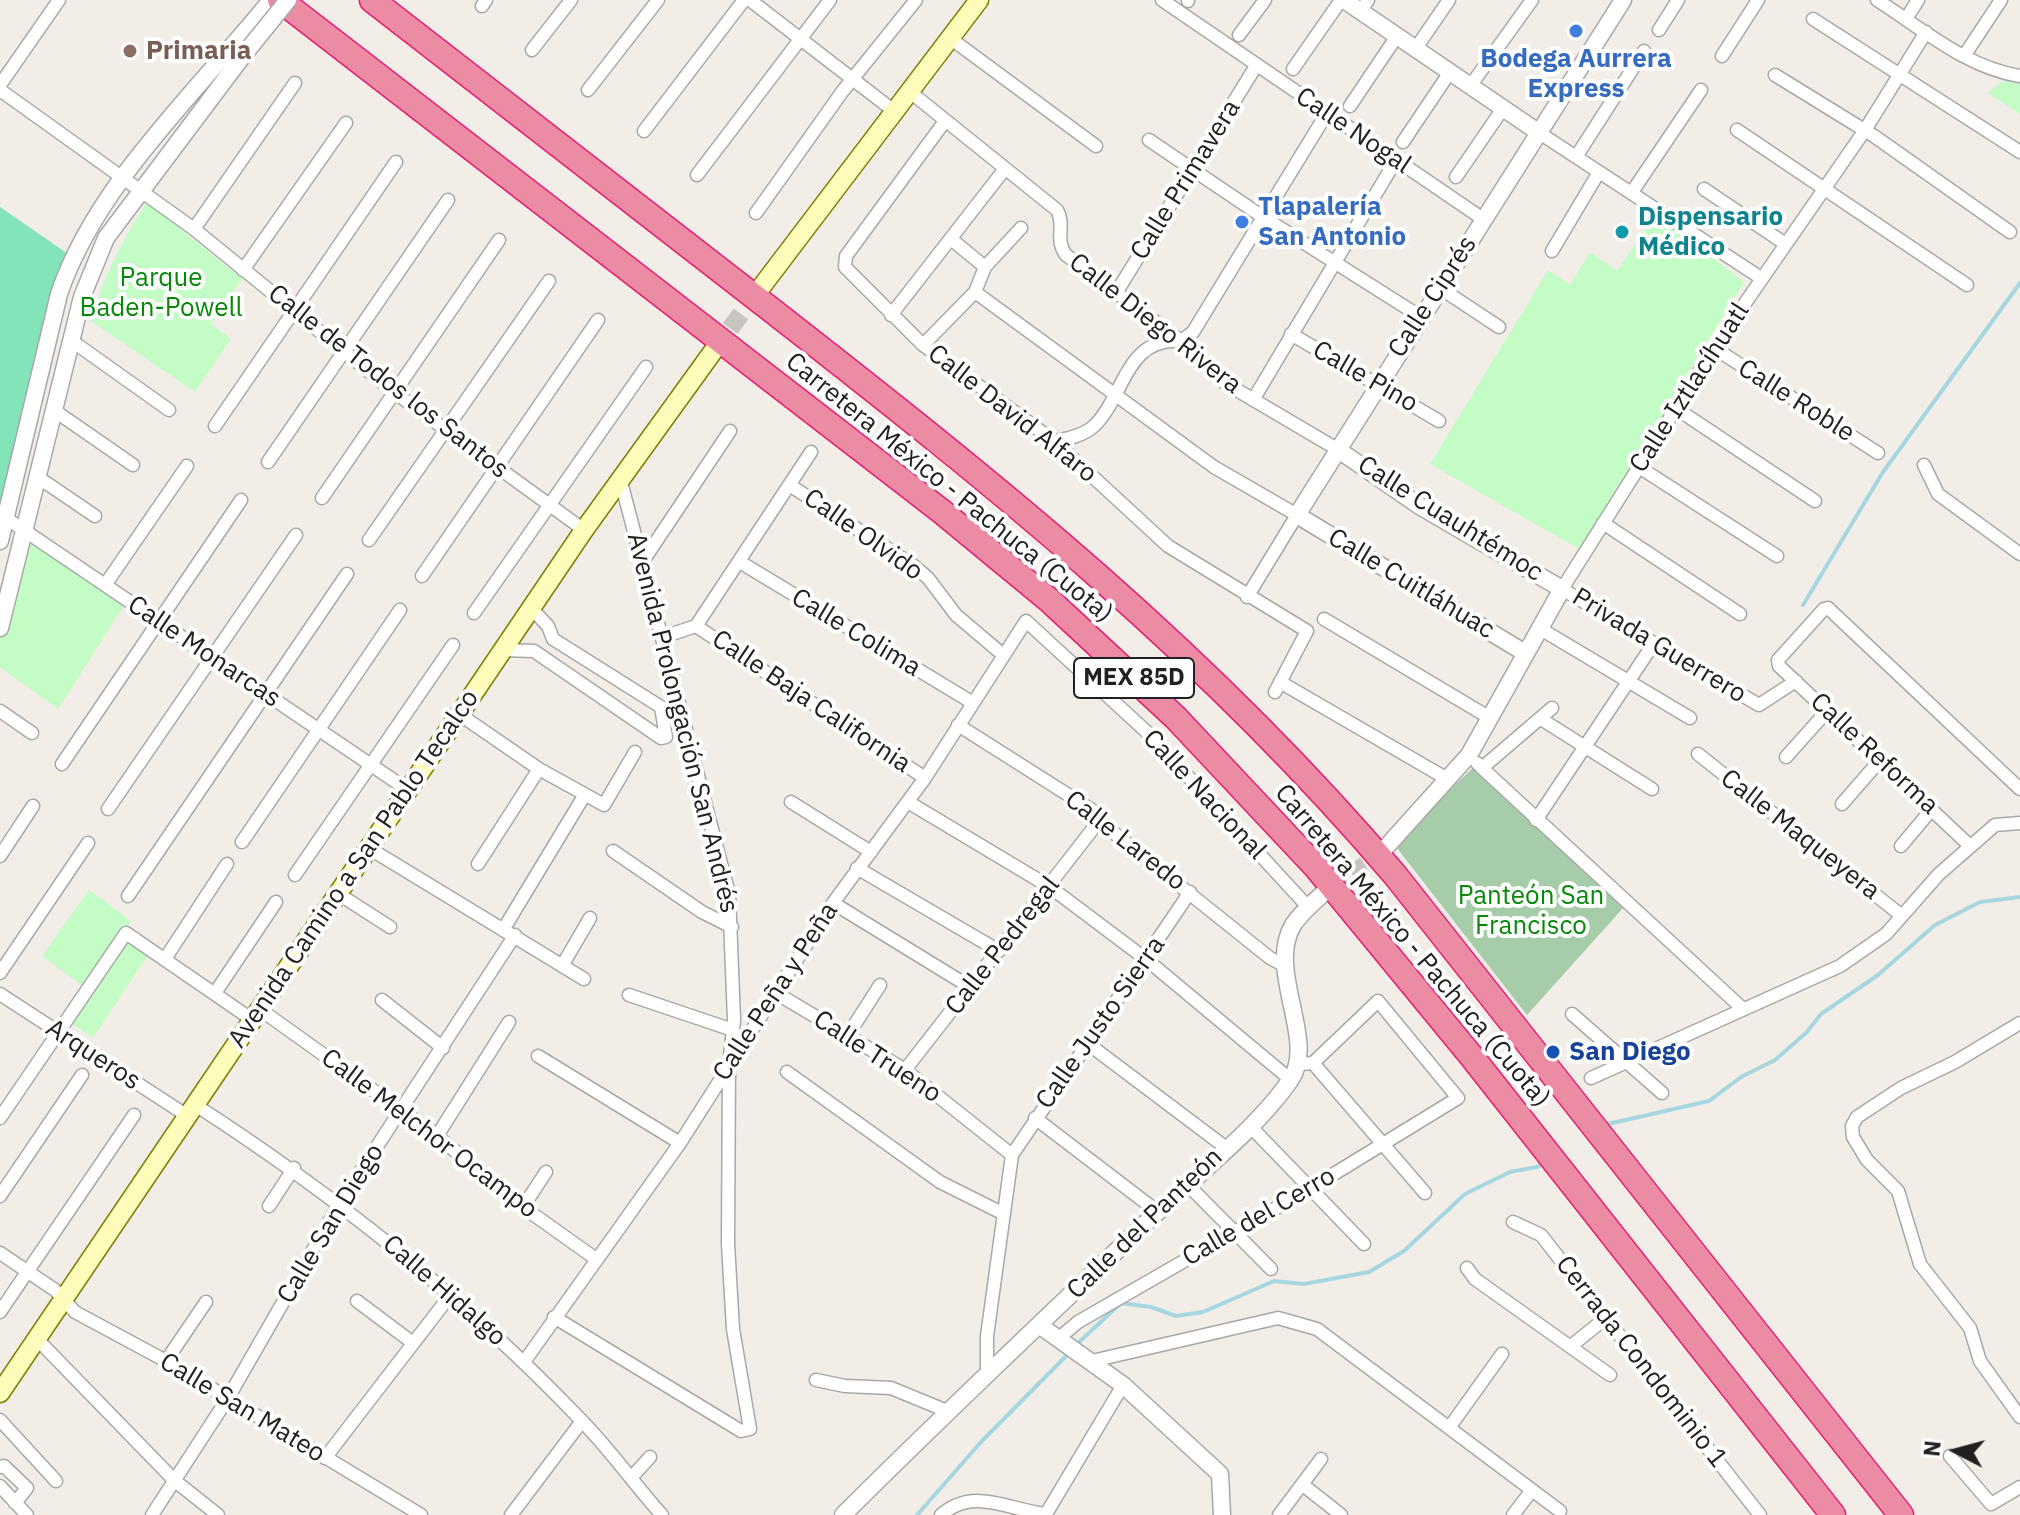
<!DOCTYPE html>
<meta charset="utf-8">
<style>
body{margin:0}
#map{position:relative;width:2020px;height:1515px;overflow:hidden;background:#f2ede7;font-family:"IBM Plex Sans",sans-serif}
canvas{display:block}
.north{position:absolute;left:1916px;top:1411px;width:80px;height:80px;-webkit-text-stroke:6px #fff;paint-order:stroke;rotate:276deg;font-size:22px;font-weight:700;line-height:32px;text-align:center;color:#212121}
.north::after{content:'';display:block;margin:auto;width:28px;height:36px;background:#212121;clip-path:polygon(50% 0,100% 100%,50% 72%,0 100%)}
</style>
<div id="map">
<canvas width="2020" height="1515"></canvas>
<div class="north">N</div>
</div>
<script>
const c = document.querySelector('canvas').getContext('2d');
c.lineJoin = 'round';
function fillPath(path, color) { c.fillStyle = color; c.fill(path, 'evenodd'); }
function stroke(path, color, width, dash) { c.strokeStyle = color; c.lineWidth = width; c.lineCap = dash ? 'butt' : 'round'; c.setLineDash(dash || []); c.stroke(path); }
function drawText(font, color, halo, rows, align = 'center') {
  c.font = font + ' "IBM Plex Sans",sans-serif'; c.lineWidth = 8; c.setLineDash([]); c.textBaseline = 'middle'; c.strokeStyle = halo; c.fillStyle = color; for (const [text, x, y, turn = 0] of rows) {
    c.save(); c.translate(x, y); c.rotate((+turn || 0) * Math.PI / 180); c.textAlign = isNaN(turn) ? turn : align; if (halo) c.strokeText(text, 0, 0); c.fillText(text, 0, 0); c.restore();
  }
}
fillPath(new Path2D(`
 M1476,765L1624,907L1527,1015L1393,843Z`), '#a7ccaa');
fillPath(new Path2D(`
 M2002,81L2020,84V114L1988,93Z
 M147,202L242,279L211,324L231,339L195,392L91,321C103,277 122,241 147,202Z
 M1656,214L1744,282L1579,549L1430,464L1548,270L1570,285L1590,252L1617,271Z
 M26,533L127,601L58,709L0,667V630Z
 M89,890L131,921L84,987L42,956Z
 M128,938L150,952L93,1038L71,1023Z`), '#c3fcc4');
fillPath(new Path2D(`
 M0,207L71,256L0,514Z`), '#82e4b8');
stroke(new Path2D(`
 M1803,605L1883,472L2020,283
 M1608,1124L1709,1101L1741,1077L1775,1060L1807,1032L1821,1014L1878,975L1935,925L1980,902L2020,897
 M1077,1344L1121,1303L1151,1307L1176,1316L1203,1312L1274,1281L1304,1284L1369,1272L1404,1251L1465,1194L1510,1172L1537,1167L1546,1162
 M917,1515L981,1442L1068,1354`), '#a6d7e1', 4);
stroke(new Path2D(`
 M1331,886L1379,855`), '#c8c4bf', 16, [16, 8]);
stroke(new Path2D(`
 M714,350L756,294`), '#c8c4bf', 18, [18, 9]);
const minor = new Path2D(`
 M750,0L894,111
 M1162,0L1483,219
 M1877,0C1921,28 1967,68 2020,76
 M1188,1V0
 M482,6L486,0
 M1361,11L1368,0
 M1813,19L2020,152
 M1906,19L1918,0
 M1659,30L1678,0
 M1239,35L1265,0
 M950,38L1096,146
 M1416,48L1449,0
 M532,50L571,0
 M1722,56L1758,0
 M1964,56L2001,0
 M1293,69L1341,0
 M1775,75L1874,136L2010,232
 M0,85L59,0
 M1471,85L1532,0
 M0,90L194,229L394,392L584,530
 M588,90L658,0
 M909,91L1057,210C1066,226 1054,239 1066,255L1181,341L1225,383L1337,449
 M1350,106L1397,36
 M945,121L846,256L845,267L923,345L1054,441L1168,546L1307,631L1275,692
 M1737,130L1967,285
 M644,131L744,0
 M1538,132L1761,278
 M1149,140L1263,217L1421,317
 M1403,142L1450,72
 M1576,157L1644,51
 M697,175L830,0
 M1456,177L1504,107
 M1704,189L1784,243
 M1632,192L1701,90
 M756,213L842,92L916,0
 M194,229L295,83
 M951,239L985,267
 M1552,251L1599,172
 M243,270L346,123
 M1440,288L1499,327
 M975,292L1214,467L1297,515L1247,597
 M1116,293L1256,66
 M891,315L1004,170
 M1291,334L1439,421
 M72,341L169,410
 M923,345L975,292L985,267L1021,228
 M1714,348L1878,453
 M1253,400L1396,160
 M1677,409L1815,501
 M55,411L133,465
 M215,426L396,162
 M1054,441C1067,439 1083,436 1094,426C1125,396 1125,337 1181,341L1193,332L1327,113
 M268,462L448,200
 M1924,465L1938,494L2020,554
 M1639,467L1777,556
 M39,478L95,516
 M791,486L914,566L928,578L956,615L1002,654
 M322,498L499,240
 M0,514L408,790
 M1603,523L1740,614
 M369,540L549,281
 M643,561L730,431
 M740,562L973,703
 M422,576L598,320
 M105,585L187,466
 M474,613L646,367
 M1324,619L1490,718
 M696,626L925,778
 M1539,628L1690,718
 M663,637L696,626L811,452
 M503,650L534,651L661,738L666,737L661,707L553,639L548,626L531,608
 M1796,681L1759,705L1562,589L1714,348L1865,130L1926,32
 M1280,682L1449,780
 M0,711L32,733
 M459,714L539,769L604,805L635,752
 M1541,719L1652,789
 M958,725L1092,810L1099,821L1270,958L1285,966
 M1698,754L1902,916
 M1786,757L1828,710
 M1477,763L1482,768L1552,708
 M62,764L241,500
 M1482,768L1743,1009
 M791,802L871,852
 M908,802L1050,887L1147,960L1291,1080
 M1842,804L1881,759
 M108,809L296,535
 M1536,820L1654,643
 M242,842L400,610
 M1969,845L1779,666L1778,660L1824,609L1828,608L2020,789
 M1901,846L1932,809
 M367,847L584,979
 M613,851L702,912L732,927
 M0,856L33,806
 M478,864L539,769
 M857,868L999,951
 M295,875L453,645
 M337,893L390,927
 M128,896L347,574
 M833,903L970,987
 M503,930L584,796
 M165,959L227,864
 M562,966L590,918
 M0,973L88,843
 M215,993L276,902
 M776,993L905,1070L1012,1155
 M0,994L186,1115
 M629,995L733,1030
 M382,1000L443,1048
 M261,1010L437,1136L523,1207L596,1259
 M1572,1014L1662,1093
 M2020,1023L1955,1062L1901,1088L1857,1117L1852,1126L1853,1137L1867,1160L1898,1191L1920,1264L1970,1328L1980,1361L2020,1417
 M848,1035L880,985
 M1087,1043L1225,1147
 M538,1056L680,1143
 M1313,1063L1425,1193
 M905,1070L1099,821
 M787,1072L940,1182L1004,1214
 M1591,1078L1840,966L1886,934L1939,874L1995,825L2020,823
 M194,1104C336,1196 461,1295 579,1418C609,1448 634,1484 662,1515
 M0,1118L126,933L254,1021
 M1035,1118L1158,1212
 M1250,1126L1364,1244
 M437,1136L509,1022
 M1187,1184L1271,1269
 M0,1196L82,1075
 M269,1206L294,1168
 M523,1207L546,1172
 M1513,1222L1541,1235L1760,1515
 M0,1253L55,1290L75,1312L166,1361L421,1515
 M1467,1268L1475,1279L1610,1375
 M357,1301L413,1343
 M0,1312L134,1115
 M554,1317L741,1431L750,1429L733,1329L728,1244L729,1065L734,1020L729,894L620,478
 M1059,1338L1078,1322L1311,1188L1458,1098L1378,1001L1313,1063L1300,1064
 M37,1339L175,1481L218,1515
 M1571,1346L1607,1317
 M166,1361L206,1302
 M1092,1361L1278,1318L1317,1329L1560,1511
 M524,1362L680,1143L833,903L925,778L1026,621L1149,734L1309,908
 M987,1371V1336L1012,1155L1190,892
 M816,1380L845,1386L891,1388L947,1411
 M0,1420L56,1481
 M1449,1428L1502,1354
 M1950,1456L1991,1504L2020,1487
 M325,1458L452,1293
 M0,1467L4,1466L27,1488L15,1503
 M631,1478L650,1457
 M1303,1485L1341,1515
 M0,1486L27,1515
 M152,1515L228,1398L340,1203L515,935
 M511,1515L582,1421
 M941,1515C974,1486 1008,1510 1046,1514L1123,1385
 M1279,1515L1321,1459
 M1513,1515L1532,1490`);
const tertiary = new Path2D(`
 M1344,0L1538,132
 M1337,449L1418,505L1562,589L1469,755L1379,855
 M0,541L59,294C96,184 199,90 271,0
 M0,628L82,297L106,238L242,57
 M1525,653L1297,515L1623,0
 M1039,1325L1123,1385L1220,1474L1222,1515
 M843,1515C943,1415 1046,1318 1149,1220C1193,1178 1258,1128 1291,1079C1317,1040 1266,970 1293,925C1302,911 1319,898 1331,886`);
const secondary = new Path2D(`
 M756,294L979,0
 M0,1393L584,530L714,350`);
const motorway = new Path2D(`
 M280,0L941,511L1049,600L1176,718L1315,866L1472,1057L1833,1515
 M372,0C506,104 640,208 774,312C1001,489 1207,654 1395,875L1901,1515`);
stroke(minor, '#a8a8a8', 15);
stroke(tertiary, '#a8a8a8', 19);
stroke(secondary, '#7a8000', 21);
stroke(motorway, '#e51f6f', 27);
stroke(minor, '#fff', 12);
stroke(tertiary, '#fff', 16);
stroke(secondary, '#fdfcba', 18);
stroke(motorway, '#ec8ca4', 24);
const tertiaryBridge = new Path2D(`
 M242,57L288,0`);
stroke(tertiaryBridge, '#a8a8a8', 19, []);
stroke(tertiaryBridge, '#fff', 16);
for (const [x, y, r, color] of [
 [1576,31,8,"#3f7fe0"],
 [130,51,8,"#8d6e63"],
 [1242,222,8,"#3f7fe0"],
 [1622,232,8,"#0f9aa8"],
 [1553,1052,8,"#1a4fb4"]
]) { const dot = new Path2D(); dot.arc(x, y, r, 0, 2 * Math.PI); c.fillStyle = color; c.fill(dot); stroke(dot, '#fff', 3); }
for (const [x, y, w] of [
 [1134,678,120]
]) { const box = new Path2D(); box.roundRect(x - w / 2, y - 20, w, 40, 6); c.fillStyle = '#fff'; c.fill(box); stroke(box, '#212121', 2); }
drawText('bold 24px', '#212121', null, [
 ["MEX 85D",1134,678]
]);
drawText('bold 26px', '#785e54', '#fff', [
 ["Primaria",146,51]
], 'left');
drawText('bold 26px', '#366cbe', '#fff', [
 ["Bodega Aurrera",1576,59],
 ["Express",1576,89],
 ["Tlapalería",1258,207,"left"],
 ["San Antonio",1258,237,"left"]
]);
drawText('26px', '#212121', '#fff', [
 ["Calle Nogal",1353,131,34],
 ["Calle Primavera",1186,180,-58],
 ["Calle Ciprés",1433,297,-57],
 ["Calle Diego Rivera",1155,324,38],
 ["Calle Pino",1365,377,30],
 ["Calle de Todos los Santos",388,382,38],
 ["Calle Iztlacíhuatl",1690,388,-57],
 ["Calle Roble",1796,401,32],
 ["Calle David Alfaro",1012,414,38],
 ["Carretera México - Pachuca (Cuota)",949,488,39],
 ["Calle Cuauhtémoc",1450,519,32],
 ["Calle Olvido",863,535,35],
 ["Calle Cuitláhuac",1411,584,31],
 ["Calle Colima",856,633,31],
 ["Privada Guerrero",1659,646,31],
 ["Calle Monarcas",204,652,34],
 ["Calle Baja California",811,702,34],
 ["Avenida Prolongación San Andrés",682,723,76],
 ["Calle Reforma",1874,754,43],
 ["Calle Nacional",1204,795,47],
 ["Calle Maqueyera",1800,835,38],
 ["Calle Laredo",1125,841,38],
 ["Avenida Camino a San Pablo Tecalco",354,869,-56],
 ["Calle Pedregal",1003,946,-52],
 ["Carretera México - Pachuca (Cuota)",1412,946,50],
 ["Calle Peña y Peña",776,992,-57],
 ["Calle Justo Sierra",1101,1023,-55],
 ["Arqueros",93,1055,33],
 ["Calle Trueno",877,1057,33],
 ["Calle Melchor Ocampo",429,1134,37],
 ["Calle del Cerro",1259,1217,-30],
 ["Calle San Diego",331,1224,-59],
 ["Calle del Panteón",1145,1224,-44],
 ["Calle Hidalgo",444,1291,41],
 ["Cerrada Condominio 1",1641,1362,52],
 ["Calle San Mateo",242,1408,31]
]);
drawText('bold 26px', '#0d838f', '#fff', [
 ["Dispensario",1638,217],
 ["Médico",1638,247]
], 'left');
drawText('26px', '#068809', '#fff', [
 ["Parque",161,278],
 ["Baden-Powell",161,308],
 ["Panteón San",1531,896],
 ["Francisco",1531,926]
]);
drawText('bold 26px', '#164399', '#fff', [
 ["San Diego",1569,1052]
], 'left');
</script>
